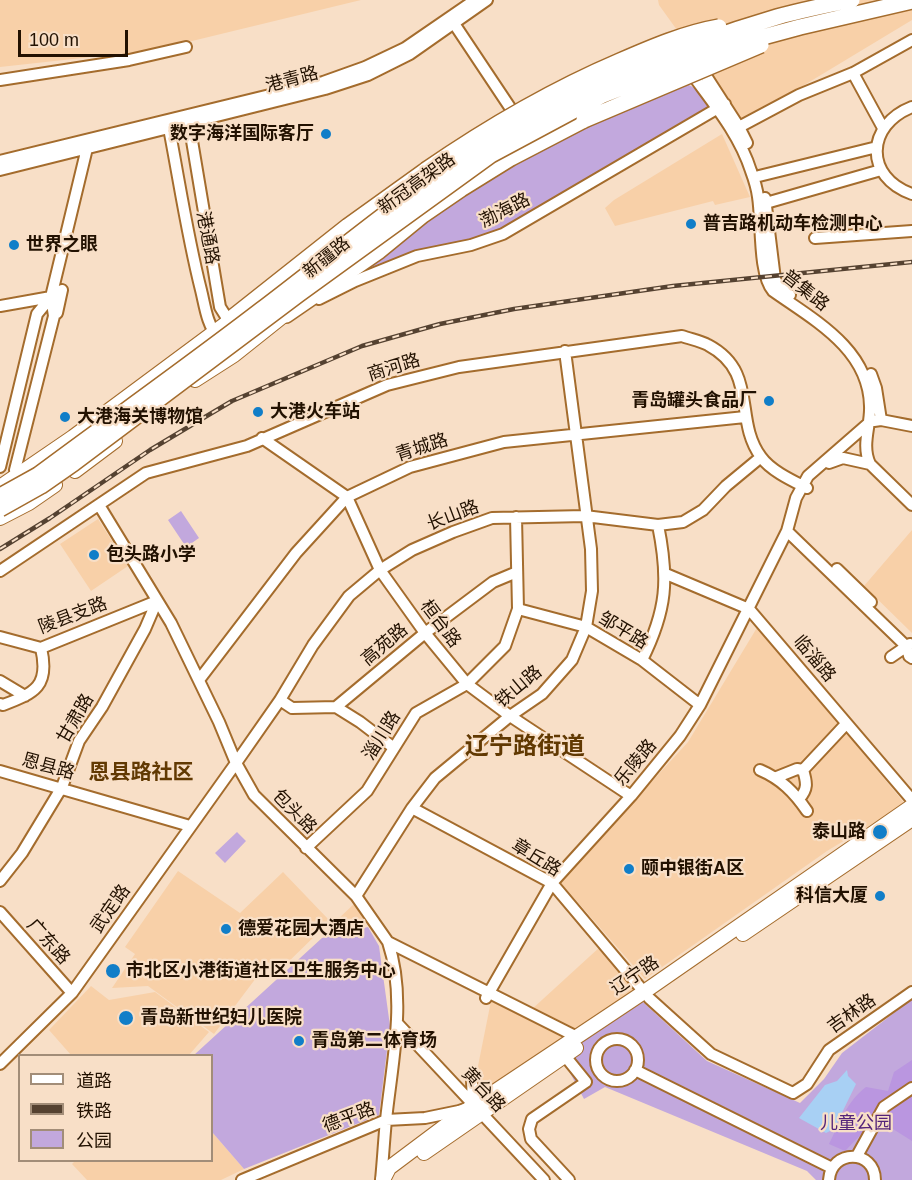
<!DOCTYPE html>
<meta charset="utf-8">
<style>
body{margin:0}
#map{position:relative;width:912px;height:1180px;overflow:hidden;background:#f8dfc7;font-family:Helvetica,"Noto Sans SC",sans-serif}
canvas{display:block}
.legend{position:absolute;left:18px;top:1054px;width:195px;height:108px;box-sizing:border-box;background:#f8dfc7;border:2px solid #a28d78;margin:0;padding:8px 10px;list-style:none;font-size:18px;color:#221101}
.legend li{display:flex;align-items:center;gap:12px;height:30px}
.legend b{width:30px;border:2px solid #a28d78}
.scale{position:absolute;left:18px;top:30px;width:110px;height:27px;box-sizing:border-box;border:3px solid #221101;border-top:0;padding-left:8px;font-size:18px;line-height:21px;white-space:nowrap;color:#221101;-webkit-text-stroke:4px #f8dfc7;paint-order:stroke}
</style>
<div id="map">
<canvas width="912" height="1180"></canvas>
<ul class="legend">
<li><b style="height:8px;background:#fff"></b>道路</li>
<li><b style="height:8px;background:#554231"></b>铁路</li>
<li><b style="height:16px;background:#c2a8dd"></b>公园</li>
</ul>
<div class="scale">100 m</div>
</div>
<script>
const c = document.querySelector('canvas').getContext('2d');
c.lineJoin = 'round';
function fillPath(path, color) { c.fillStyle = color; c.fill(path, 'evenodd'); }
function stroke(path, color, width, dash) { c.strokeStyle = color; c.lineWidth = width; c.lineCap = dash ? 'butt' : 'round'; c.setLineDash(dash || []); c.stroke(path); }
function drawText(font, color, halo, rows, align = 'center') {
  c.font = font + ' Helvetica,"Noto Sans SC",sans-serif'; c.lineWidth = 4.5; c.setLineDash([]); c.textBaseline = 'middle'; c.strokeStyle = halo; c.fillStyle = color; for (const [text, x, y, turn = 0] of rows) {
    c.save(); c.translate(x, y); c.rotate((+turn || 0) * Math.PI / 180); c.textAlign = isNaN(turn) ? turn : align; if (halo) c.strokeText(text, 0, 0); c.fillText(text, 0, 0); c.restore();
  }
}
fillPath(new Path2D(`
 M0,0H361L155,50L0,67Z
 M658,0H912V20L743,122L659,5Z
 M722,134L750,197L715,205L713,201L615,226L605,208L614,200Z
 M98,519L128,566L91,591L60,544Z
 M912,530V633L864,586Z
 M758,626L905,804L827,851L645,979L560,882L688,742Z
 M178,871L240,913L283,872L329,920L338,919L354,904L364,920L322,929L279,971L268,962L214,1034L148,986L112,988L135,954L125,947Z
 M601,946L637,991L578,1034L531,1010Z
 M91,986L109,1000L155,992L209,1032L189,1055H71L49,1030Z
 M491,1001L566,1037L482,1094L476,1076Z
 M212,1132L244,1169L221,1180H87L72,1164L76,1160H212Z`), '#f8d0a8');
fillPath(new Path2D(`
 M683,83C696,86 701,94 707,105V112L511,227L348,281L461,194L543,144Z
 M181,511L199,538L186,547L168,520Z
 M237,832L246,841L225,863L215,853Z
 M368,927L379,946L390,1026L379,1115L244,1169L212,1132V1056L194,1055L322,938Z
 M912,999V1180H816L807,1171L605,1087L584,1099L561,1056L643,1002L707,1061L800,1103L824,1079L842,1053Z`), '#c2a8dd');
fillPath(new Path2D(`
 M912,1060V1141L885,1124L870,1125L845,1151L829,1144C839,1124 847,1101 866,1087L888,1091L894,1072Z`), '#ba96e0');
fillPath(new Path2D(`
 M847,1070L848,1076L856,1084L836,1125L830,1131L826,1133L799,1118L825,1085L837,1081Z`), '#a8d0f4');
const minor = new Path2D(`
 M451,19L517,118
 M699,65L739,127L747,143
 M689,70C712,102 739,133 751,171C754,179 757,189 758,197C762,221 758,274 773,291C814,320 869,349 870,406C871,425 861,445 870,464L912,505
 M853,73L883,128
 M0,80L129,60L186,47
 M912,107C866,125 864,177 912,194
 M188,117L220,307L232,326
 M168,123C179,179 187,235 201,290C205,306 207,325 218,337
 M739,127L799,95L853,73L912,40
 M0,161L323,82L365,67L405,48L475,0
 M0,170L325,89L368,75L410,54L487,0
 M759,176L877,147
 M765,198L775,279L778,285L790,295
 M766,203L881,170
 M815,238L912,231
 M319,299L355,281L417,256L471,245L503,234L725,104
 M0,306L51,297L88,144
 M57,313L62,290
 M871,374L876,388L881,420
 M874,421L881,420L912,426
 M262,438L347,497L380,570L425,633L467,684L510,716L631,796
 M829,463L843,458L870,464
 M0,467L37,314L51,297L54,316L15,470L18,476
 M99,505L171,623L219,722L236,763L254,795L356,896L388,942L577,1037
 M787,531L907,647L909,656L912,658
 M837,569L871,602
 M0,571L146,473L247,446L387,385L459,367L682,336C690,339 701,341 708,345C759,372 733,419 761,457C771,471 793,481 807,488
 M666,574L749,609L912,800
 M518,609L586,627L642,660L700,705
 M0,637L41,648L157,601
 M891,657L910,644
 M642,660C667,610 669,579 658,525
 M199,680L296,553L347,497L410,467L504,442L745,417
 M0,681L25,696
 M280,700L292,708L336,707L360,722L394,748
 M0,704L3,705C35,693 50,686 41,648
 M336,707L425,633L493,582L517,572
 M760,770C781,779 794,792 807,811
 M803,770L846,724
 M0,771L190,826
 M777,777L797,769L803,770C807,783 808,789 799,799
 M412,808L552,883L644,992
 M306,848L367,791L416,713L467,684L505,646L518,609L516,517
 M0,881L22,853L62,787L79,741L102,707L145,629L157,601
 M356,896L412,808L435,778L510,716L542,694L572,660L586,627L592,591L591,549L565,351
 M0,912L72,993
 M486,998L552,883L631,796L680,736L700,705L787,531L796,498L808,476L870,422
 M649,998L711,1054L793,1093L807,1084L829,1050L912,992
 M397,1023L544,1180
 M596 1060a21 21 0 1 1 42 0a21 21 0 1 1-42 0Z
 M565,1056L586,1082L532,1119L529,1129L531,1139L569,1180
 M0,1064L72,993L236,763L280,700L313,645L349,596L380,570L412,550L453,532L492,518L585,516L658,525L683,522L703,510L726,486L761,457
 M635,1070L832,1168
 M857,1156L884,1107L912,1088
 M242,1180L386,1120L425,1118L459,1111L473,1106L472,1079
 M381,1180C383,1160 384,1140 386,1120C392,1062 407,999 388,942
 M829,1180C831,1149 875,1149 875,1180`);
const major = new Path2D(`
 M195,380L234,355L293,308
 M75,471L115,441
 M0,487L73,437L236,316
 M0,518L29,503L55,485
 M743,934L912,819
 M424,1153L576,1048
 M383,1180L389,1168L461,1114L644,992L912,806`);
const highway = new Path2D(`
 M286,315L379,251L423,215L461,189L511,158L584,120
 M228,321L348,226L426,170`);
stroke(minor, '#a46c2d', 14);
stroke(major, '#a46c2d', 16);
stroke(highway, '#a46c2d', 18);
stroke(minor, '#fff', 10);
stroke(major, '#fff', 14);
stroke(highway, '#fff', 15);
const rail = new Path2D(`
 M0,549L50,518L150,450L205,417L232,401L362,346L440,324L514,309L673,286L912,262`);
stroke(rail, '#554231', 4.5);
stroke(rail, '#f8dfc7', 2, [7]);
const highwayBridge = new Path2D(`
 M584,120L761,45
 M426,170C487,128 552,90 620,61C652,47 685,33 719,27
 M0,496L38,475C112,420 188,366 261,310C331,257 398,200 472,153C567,94 671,48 777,17C802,10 827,5 852,0
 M0,509L41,486L74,463L299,294L491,155L603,95L726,47L800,27L912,1`);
stroke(highwayBridge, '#a46c2d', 18, []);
stroke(highwayBridge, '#fff', 15);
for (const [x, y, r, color] of [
 [326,134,6,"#117ec8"],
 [691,224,6,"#117ec8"],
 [14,245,6,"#117ec8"],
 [769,401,6,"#117ec8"],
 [258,412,6,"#117ec8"],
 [65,417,6,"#117ec8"],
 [94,555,6,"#117ec8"],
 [880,832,8,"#117ec8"],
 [629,869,6,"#117ec8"],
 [880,896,6,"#117ec8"],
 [226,929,6,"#117ec8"],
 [113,971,8,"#117ec8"],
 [126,1018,8,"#117ec8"],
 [299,1041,6,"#117ec8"]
]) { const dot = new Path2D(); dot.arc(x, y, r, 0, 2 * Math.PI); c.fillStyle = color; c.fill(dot); stroke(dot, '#f8dfc7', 2); }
drawText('18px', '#221101', '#f8dfc7', [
 ["港青路",292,80,-15],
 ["新冠高架路",417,184,-36],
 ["渤海路",505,211,-27],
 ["港通路",207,238,79],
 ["新疆路",327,258,-39],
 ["普集路",805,291,38],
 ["商河路",394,368,-17],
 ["青城路",422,448,-18],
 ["长山路",453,516,-21],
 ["陵县支路",73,616,-21],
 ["桓台路",440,624,53],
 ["邹平路",623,631,31],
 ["高苑路",385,645,-40],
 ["临淄路",814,659,50],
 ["铁山路",519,687,-40],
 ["甘肃路",76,719,-60],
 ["淄川路",382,736,-58],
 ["乐陵路",636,763,-50],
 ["恩县路",48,767,15],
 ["包头路",294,812,45],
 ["章丘路",536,858,32],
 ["武定路",111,909,-55],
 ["广东路",48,942,48],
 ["辽宁路",635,976,-34],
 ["吉林路",852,1014,-35],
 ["黄台路",483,1090,47],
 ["德平路",349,1118,-21]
]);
drawText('bold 18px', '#221101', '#f8dfc7', [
 ["数字海洋国际客厅",314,134,"right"],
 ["普吉路机动车检测中心",703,224],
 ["世界之眼",26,245],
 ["青岛罐头食品厂",757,401,"right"],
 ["大港火车站",270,412],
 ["大港海关博物馆",77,417],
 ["包头路小学",106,555],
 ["泰山路",866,832,"right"],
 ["颐中银街A区",641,869],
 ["科信大厦",868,896,"right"],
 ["德爱花园大酒店",238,929],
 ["市北区小港街道社区卫生服务中心",126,971],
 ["青岛新世纪妇儿医院",140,1018],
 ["青岛第二体育场",311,1041]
], 'left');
drawText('18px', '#54247a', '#f8dfc7', [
 ["儿童公园",856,1124]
]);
drawText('bold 21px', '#613902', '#f8dfc7', [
 ["恩县路社区",141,773]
]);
drawText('bold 24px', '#613902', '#f8dfc7', [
 ["辽宁路街道",525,747]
]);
</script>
